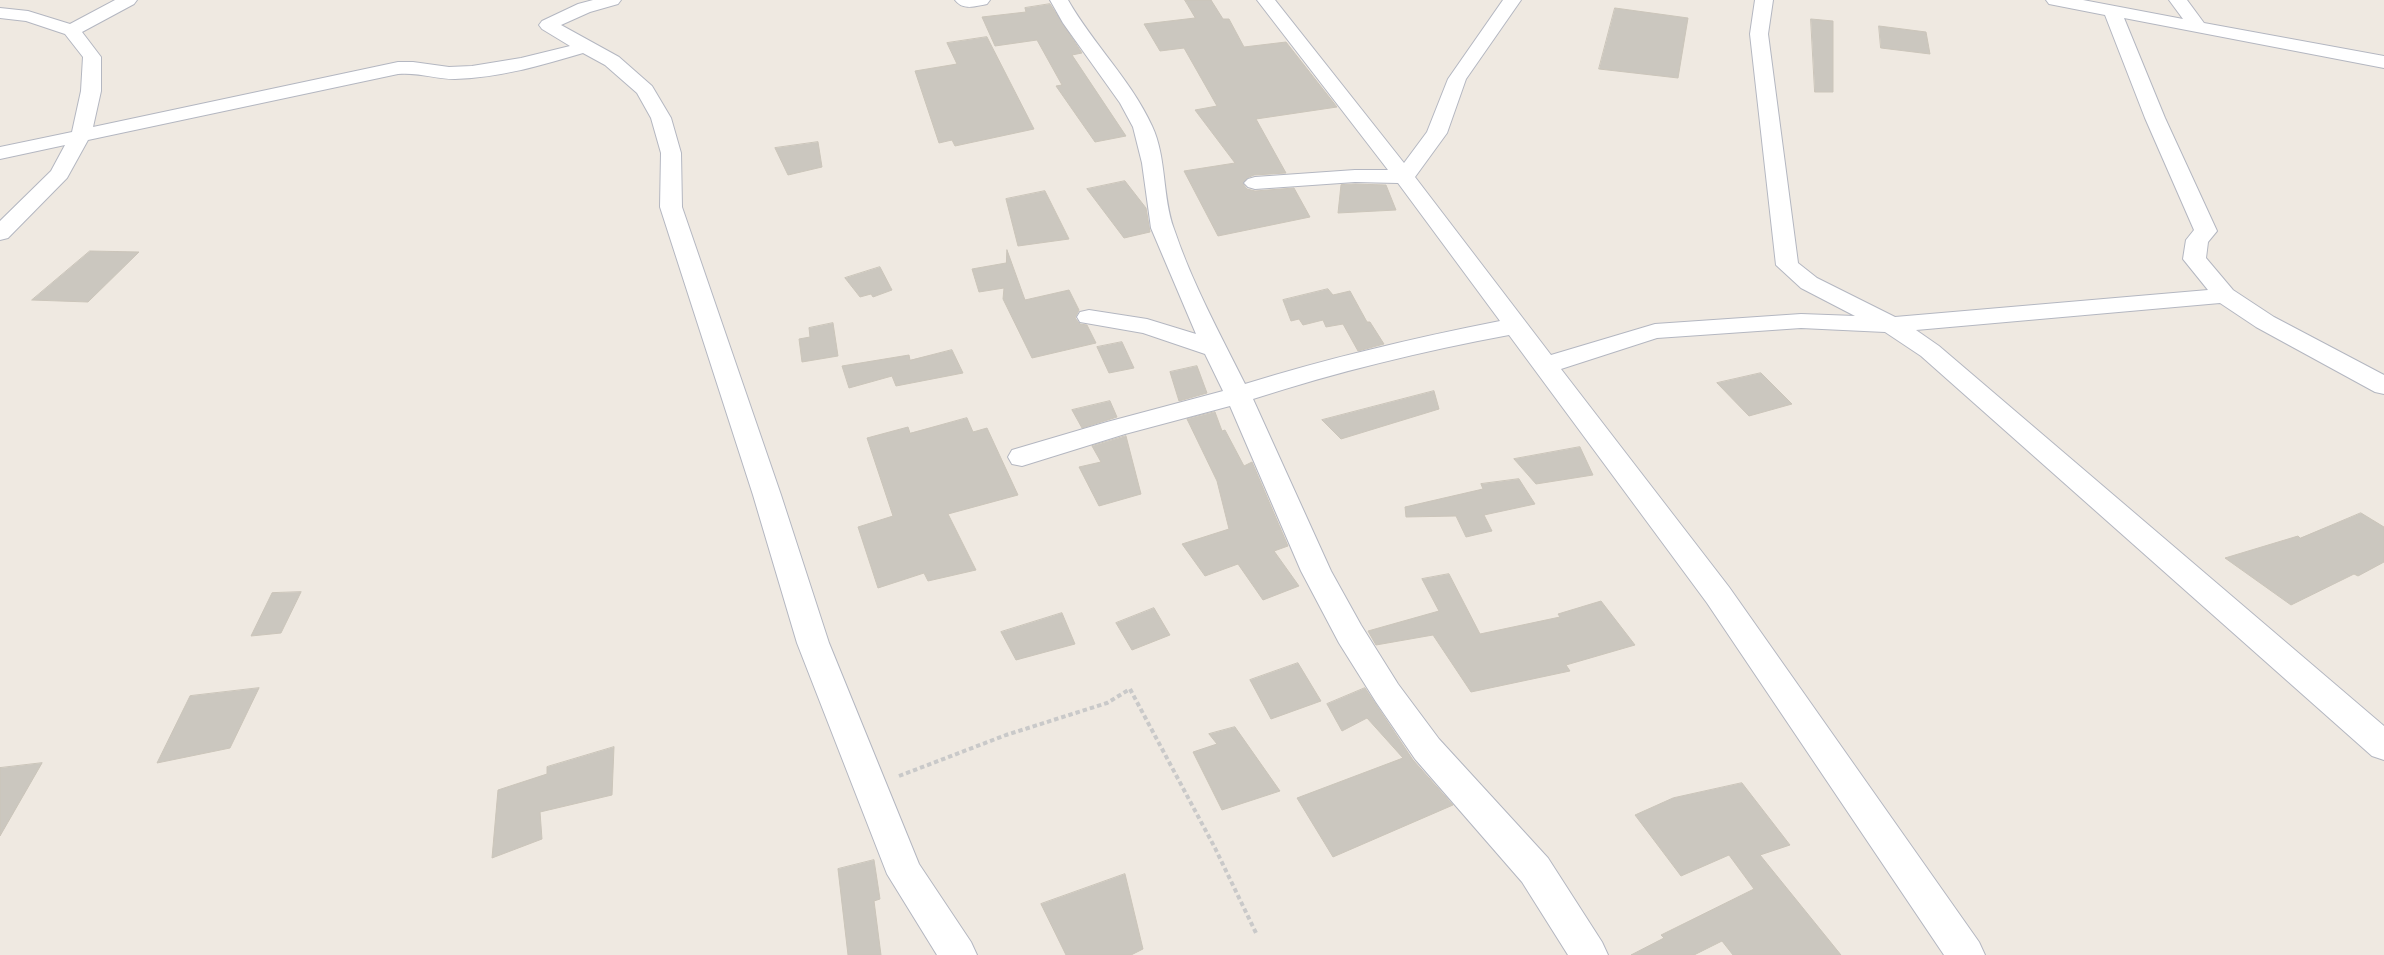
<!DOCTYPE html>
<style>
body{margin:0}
canvas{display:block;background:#efe9e1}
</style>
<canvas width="2384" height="955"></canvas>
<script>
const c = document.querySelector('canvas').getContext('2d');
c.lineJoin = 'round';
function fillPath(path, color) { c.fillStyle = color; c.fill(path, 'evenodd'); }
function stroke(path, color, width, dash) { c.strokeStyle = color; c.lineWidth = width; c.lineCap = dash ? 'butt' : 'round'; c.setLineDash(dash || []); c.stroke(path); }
const building = new Path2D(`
 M1185,0H1211L1223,19H1229L1244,47L1286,42L1337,107L1256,119L1286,173L1254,175L1247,178L1243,184L1247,189L1255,191L1294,188L1310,217L1218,236L1184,171L1235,163L1195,110L1217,106L1184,48L1160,51L1144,24L1195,18Z
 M1050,4L1082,53L1072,55L1126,136L1095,142L1056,86L1062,85L1037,40L995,46L982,17L1026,12L1025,8Z
 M1615,8L1688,18L1678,78L1599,69Z
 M1811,19L1833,21V92H1815Z
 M1879,26L1926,32L1930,54L1881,48Z
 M987,37L1034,129L955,146L952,140L939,143L915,71L957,64L947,43Z
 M818,142L822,167L788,175L775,148Z
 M1125,181L1146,208L1150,232L1124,238L1087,189Z
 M1355,184L1386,185L1396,210L1338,213L1341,185Z
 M1045,191L1069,239L1018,246L1006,199Z
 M1007,250L1025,300L1069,290L1079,310L1075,318L1080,324L1087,325L1096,343L1032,358L1003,299L1004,288L979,292L972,269L1006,263Z
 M90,251L139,252L88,302L32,300Z
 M880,267L892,290L873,297L871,294L860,297L845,278Z
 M1328,289L1333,295L1350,291L1367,322H1370L1384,344L1358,351L1343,324L1326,327L1323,320L1303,325L1299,319L1291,321L1283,300Z
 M833,323L838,356L802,362L799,339L810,337L809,328Z
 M1122,342L1134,368L1109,373L1097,347Z
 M952,350L963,373L896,386L892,376L849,388L842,366L909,355L910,360Z
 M1197,366L1207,393L1179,401L1170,372Z
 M1761,373L1792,404L1749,416L1717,383Z
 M1434,391L1439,409L1341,439L1322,420Z
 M1110,401L1117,417L1082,428L1072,410Z
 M1215,412L1222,431L1225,430L1244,466L1252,462L1288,546L1274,551L1299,586L1263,600L1238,564L1205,576L1182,544L1229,529L1217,481L1187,419Z
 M967,418L973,432L987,428L1018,495L948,514L976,570L928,581L924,573L878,588L858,527L893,516L867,438L908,427L910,433Z
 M1126,436L1141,494L1099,506L1079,467L1101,462L1092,446Z
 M1580,447L1593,475L1536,484L1514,459Z
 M1519,479L1535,504L1484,515L1492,531L1466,537L1456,516L1406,517L1405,507L1483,489L1481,484Z
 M2361,513L2384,527V562L2358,576L2354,574L2291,605L2225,558L2298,536L2300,538Z
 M1449,574L1480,634L1560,617L1558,614L1601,601L1635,645L1566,665L1570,671L1471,692L1433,635L1376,645L1368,631L1439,611L1422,579Z
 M301,592L281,633L251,636L272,593Z
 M1154,608L1170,635L1132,650L1116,623Z
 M1062,613L1075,644L1016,660L1001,632Z
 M1298,663L1321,701L1271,719L1250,680Z
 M259,688L230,748L157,763L190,696Z
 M1365,688L1413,760L1453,805L1333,857L1297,798L1403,758L1367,718L1342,731L1327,704Z
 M1235,727L1280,791L1222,810L1193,752L1217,744L1209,734Z
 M614,747L612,795L540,812L542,839L492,858L498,790L547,774V767Z
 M42,763L0,836V768Z
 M1742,783L1790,845L1760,855L1841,955H1733L1722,941L1694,955H1631L1664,938L1661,935L1754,889L1729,855L1681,876L1635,815L1673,798Z
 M874,860L880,899L874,901L881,955H848L838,869Z
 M1125,874L1143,949L1131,955H1066L1041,904Z`);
fillPath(building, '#cbc7bf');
stroke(building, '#cbc5ba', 1);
const minor = new Path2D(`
 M115,0H137L134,4L82,32L101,57V91L93,127L398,62H413L449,67L472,66L521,58L570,46L542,29L539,25L542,21L578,4L593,0H621L618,4L590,12L561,25L619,57L652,86L671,118L681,153L682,207L781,495L829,643L919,864L971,942L977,955H937L887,874L797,643L753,495L660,207L661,153L651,118L637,93L605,65L583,53C542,65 499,78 455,79C436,79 418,72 398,74L88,140L67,178L8,238L0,240V221L51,171L65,145L0,159V147L72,132L81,91L83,57L65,34L26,21L0,18V8L28,11L70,24Z
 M955,0H990L987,4C976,6 963,11 955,0Z
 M1050,0H1068C1093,44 1131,80 1152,126C1167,158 1162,197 1174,229C1192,283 1220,334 1245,384C1329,358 1414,338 1500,321L1398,183L1355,182L1255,189L1248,187L1244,183L1248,179L1255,177L1355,170H1388L1257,0H1275L1404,163L1427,132L1448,79L1503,0H1521L1466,79L1447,133L1415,177L1551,355L1655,324L1801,314L1855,316L1801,288L1776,265L1750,34L1755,0H1773L1768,34L1798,263L1817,278L1895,317L2208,290L2183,259L2186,240L2194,230L2145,118L2105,15L2049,4L2046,0H2083L2183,19L2169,0H2187L2204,23L2384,56V68L2124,18L2165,118L2217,231L2208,242L2206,258L2233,290L2274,317L2384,375V394L2375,392L2256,327L2220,303L1916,330L1939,346L2384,726V760L2372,756L1921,356L1885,332L1801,328L1657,338L1561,369L1729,587L1979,942L1985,955H1944L1707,603L1509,335C1422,351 1337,372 1253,399L1331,571L1361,625L1398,684L1439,739L1548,858L1602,942L1608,955H1568L1522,882L1415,759L1376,702L1339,643L1301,571L1230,406L1125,434L1022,466L1012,464L1008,457L1012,450L1107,422L1223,391L1205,354L1143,333L1080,322L1077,317L1080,312L1089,310L1147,319L1196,334L1151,228L1142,163L1133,127L1120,103L1063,23Z`);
stroke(minor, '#b4b7c1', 2);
stroke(new Path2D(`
 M899,776L1006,735L1107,703L1130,689L1215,848L1257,935`), '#c9c9c9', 4, [4.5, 3]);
fillPath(minor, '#fff');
</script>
